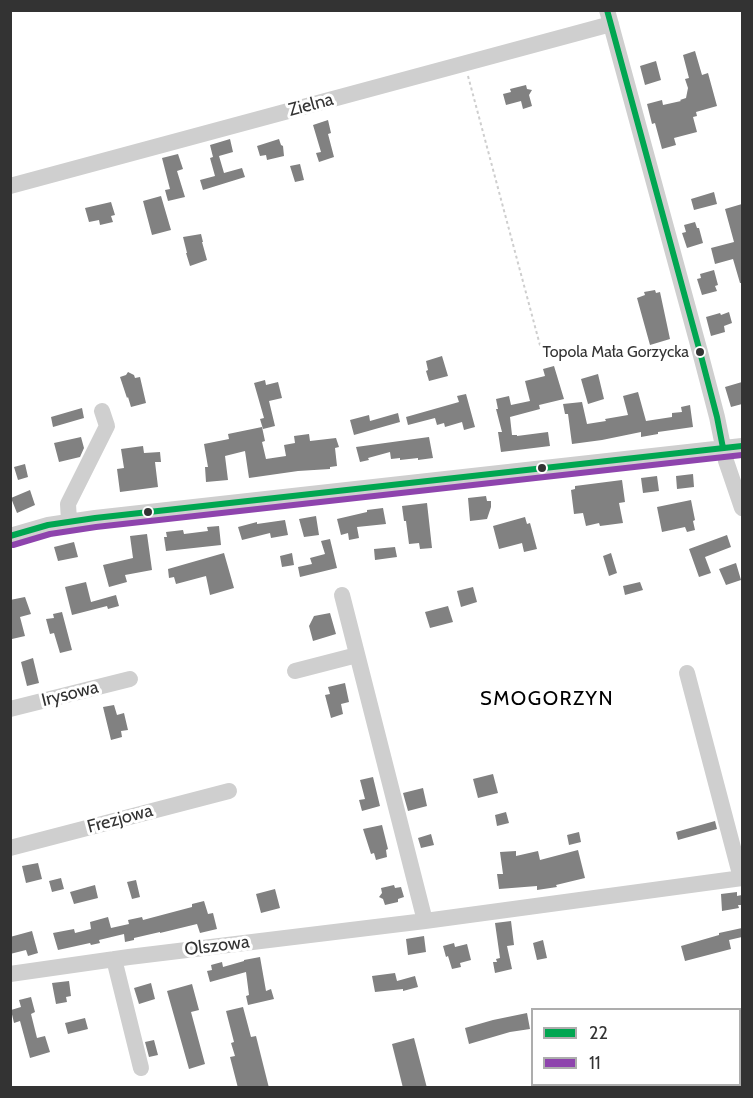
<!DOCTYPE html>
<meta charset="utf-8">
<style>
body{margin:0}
#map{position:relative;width:753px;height:1098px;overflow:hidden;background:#fff;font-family:Cabin,sans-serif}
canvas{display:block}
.frame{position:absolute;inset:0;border:12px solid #333;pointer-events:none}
.legend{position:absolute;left:531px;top:1008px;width:210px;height:78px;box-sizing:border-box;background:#fff;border:2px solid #adadad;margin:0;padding:8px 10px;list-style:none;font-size:18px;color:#333}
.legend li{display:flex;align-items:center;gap:12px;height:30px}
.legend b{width:30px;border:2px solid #adadad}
</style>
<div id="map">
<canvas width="753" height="1098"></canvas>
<div class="frame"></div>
<ul class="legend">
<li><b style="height:8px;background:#00a651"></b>22</li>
<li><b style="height:8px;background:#8e44ad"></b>11</li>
</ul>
</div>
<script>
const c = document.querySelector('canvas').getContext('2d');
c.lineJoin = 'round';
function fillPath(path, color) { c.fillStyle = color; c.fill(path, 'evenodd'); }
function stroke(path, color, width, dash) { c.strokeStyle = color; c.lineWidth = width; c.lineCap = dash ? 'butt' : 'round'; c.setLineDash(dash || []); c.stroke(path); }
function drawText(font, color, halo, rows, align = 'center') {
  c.font = font + ' Cabin,sans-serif'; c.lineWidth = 6; c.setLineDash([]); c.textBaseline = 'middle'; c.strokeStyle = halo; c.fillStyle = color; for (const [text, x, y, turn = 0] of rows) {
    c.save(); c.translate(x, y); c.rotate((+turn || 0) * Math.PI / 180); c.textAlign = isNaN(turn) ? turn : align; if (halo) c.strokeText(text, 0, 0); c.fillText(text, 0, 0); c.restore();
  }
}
fillPath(new Path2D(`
 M695,51L702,75L708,73L717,106L696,112L697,116L693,117L697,132L674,138L676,145L662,149L655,123L652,124L647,104L662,100L663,105L681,101L680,100L686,98L688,88L685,79L689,78L683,55Z
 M656,61L661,80L645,85L640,66Z
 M526,85L527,89L532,90L529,95L532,106L523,109L521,101L506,105L503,94L511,92L510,89Z
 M328,120L331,133L328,134L334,157L319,162L316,153L321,152L313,125Z
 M230,139L233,152L219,156L224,173L242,168L245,177L203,190L200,180L215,176L210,158L213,157L210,145Z
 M279,139L281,145L283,146L284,156L267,160L266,155L260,156L257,146Z
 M178,154L183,169L177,171L185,197L168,201L165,190L170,189L162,158Z
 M300,164L304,180L295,182L290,166Z
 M714,192L717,204L694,210L691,199Z
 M161,196L171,230L152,235L143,201Z
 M111,202L115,215L111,216L113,222L100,225L99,220L89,222L85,208Z
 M742,204V283H740L733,259L715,264L711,248L734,242L725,209Z
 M695,222L697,228H699L703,243L687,248L682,233L686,232L684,225Z
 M201,234L203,242H202L207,260L190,266L186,253H187L183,237Z
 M714,270L718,285L715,286L717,291L702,295L697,279L701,278L700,274Z
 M655,290L656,293L660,292L670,339L650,345L637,298L645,295L644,292Z
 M729,312L732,323L724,326L725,332L711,336L706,317L720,313L721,315Z
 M442,356L448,376L429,381L426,371L428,370L426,361Z
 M554,366L564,399L539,405L540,409L510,417L512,435H517V436L548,432L550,446L501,452L498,432H502L496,409H498L496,399L509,396L511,405L530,401L525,381L545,376L543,369Z
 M128,372L134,375L135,378L140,377L146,403L131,407L128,397L127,398L120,377L126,375Z
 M598,374L604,399L588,404L581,379Z
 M265,380L266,385L278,382L282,398L269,401L275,426L263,429L260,419L264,418L254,383Z
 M742,382V404L731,407L725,387Z
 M638,392L646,421L672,417V413L682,412L681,407L690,405L693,427L658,432V434L641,437V432L602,440L572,444L568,414H565L563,404L582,402L587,424L606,421L605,419L628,415L623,396Z
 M466,394L475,427L464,430L462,422L445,427L444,423L437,425L435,418L408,425L406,417L459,402L457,396Z
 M82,408L84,418L53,427L51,417Z
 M398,413L400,422L354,435L350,420L369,415L370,421Z
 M262,427L265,441L262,442L266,459L286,456L284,445L295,443L294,436L309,434L310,441L336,438L339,447L335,448L337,466L330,467V469L298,471L249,478L245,451L225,456L228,480L206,482L205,467H208L204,444L229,439L228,434Z
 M81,437L84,448L80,457L59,462L54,443Z
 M429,437L433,458L418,460V458L400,460V458L391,459L390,452L368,458L369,460L360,462L356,447Z
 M143,446L144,453L160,452L161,462H155L158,487L120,492L117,469L124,468L121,449Z
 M25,464L28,477L18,480L14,467Z
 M693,474L694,487L677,489L676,476Z
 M657,476L659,491L643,493L641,478Z
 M622,480L625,502L619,503L623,523L600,526L599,523L586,526L583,513L574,514L571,490L575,489V486Z
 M30,490L35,505L17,513L11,498Z
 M486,496L487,501H491V507L487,519L470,521L468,498Z
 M691,500L695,520L693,521L695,530L687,532L685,527L662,532L657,507Z
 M427,503L432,548L420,549L419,543L409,544L406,521H404L402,506Z
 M383,508L386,524L357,527L359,538L349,540L348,533L341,535L337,519L367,512V510Z
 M316,516L319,535L304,537L299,519Z
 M525,517L527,524L530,523L537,549L524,552L522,543L499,549L493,526Z
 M285,520L288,535L271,538L270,533L242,540L238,527L257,522V524Z
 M219,526L221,545L166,551L164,537H167L166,532L183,530L184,534L208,531L207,527Z
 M147,534L152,570L125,575L127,582L109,587L103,565L133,558L130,536Z
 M727,535L731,547L705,557L711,573L699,577L689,549Z
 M330,539L337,568L300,577L298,567L312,564L310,558L325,554L321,541Z
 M74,542L78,557L58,561L54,547Z
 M395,547L397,557L375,560L374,549Z
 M224,553L234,588L210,595L206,576L176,584L174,577L169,578L168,569Z
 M292,553L294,565L282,567L280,556Z
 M611,553L617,573L609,576L603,556Z
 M736,563L741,580L726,585L719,569Z
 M86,582L91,602L116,595L119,606L108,609L107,606L72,615L65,587Z
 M640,582L643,590L625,595L623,586Z
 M473,587L477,602L461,607L457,591Z
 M25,597L31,614L20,617L25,636L12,639L10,633V600Z
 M448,606L453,622L430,628L425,612Z
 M62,612L72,650L60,653L54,633L50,634L46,619L54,618L53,614Z
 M330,613L336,634L313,641L309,626L314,616Z
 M33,658L39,683L27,686L21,662Z
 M345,683L349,702L341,704L343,714L331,718L325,695L330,694L328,687Z
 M114,705L117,715L124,713L128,730L121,731L122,737L111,740L103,707Z
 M493,774L498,793L478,798L473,779Z
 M373,777L380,806L362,811L359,800L365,799L360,780Z
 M423,788L427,806L408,811L403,793Z
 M506,812L509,823L497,826L495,815Z
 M715,821L717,829L678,840L676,832Z
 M382,825L388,849L386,850L387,857L376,860L374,853L371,854L363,829Z
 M579,832L581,842L569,845L567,835Z
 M431,834L434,845L421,848L418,838Z
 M578,850L585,878L556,885L557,887L537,890V886L499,889L497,874H503L500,852L516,851V856L538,851L540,860Z
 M38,863L42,879L26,883L22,866Z
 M61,878L64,889L52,892L49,881Z
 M136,880L140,897L132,899L127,882Z
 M95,885L98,898L74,904L70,892Z
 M394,885L395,888L401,887L404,897L398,899V902L385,905L383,899L379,897L382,893L381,888Z
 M275,889L280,908L261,913L256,894Z
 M737,892V896L742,895V905H738L739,908L722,911L721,894Z
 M204,901L208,914L213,913L217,929L200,933L197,924L160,933V932L134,938V940L125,942L124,934L99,940L100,943L91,945L90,943L58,950L53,933L74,929L75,933L91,929L90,922L108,917L111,928L129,924L128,920L142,917L143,920L192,907V904Z
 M511,921L514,945L507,946L512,969L495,973L493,962H497L496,959L500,958L495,923Z
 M742,928V937L729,940L731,949L685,961L681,946L719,935V933Z
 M32,931L38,953L28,956L26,950L10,954V937Z
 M424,936L426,952L408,955L406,939Z
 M543,940L547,958L537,960L533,943Z
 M454,943L455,947L467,944L471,960L460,963L461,967L452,969L448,956L446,957L443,946Z
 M260,957L266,991L271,989L274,999L248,1005L246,996L249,995L246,972L210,982L207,971L212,970L211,965L222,962L223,967L244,961V960Z
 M395,973L397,981L415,976L418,987L403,991V989L375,992L372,976Z
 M69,981L71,996L66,997L67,1002L56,1004L52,983Z
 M151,983L155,999L139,1004L134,988Z
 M192,984L199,1010L191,1012L205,1064L189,1069L167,991Z
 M31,997L35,1012L31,1014L37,1038L45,1036L50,1052L30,1058L20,1021L14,1023L11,1010L21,1007L19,1000Z
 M243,1007L251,1037L256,1036L269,1088H238L230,1057L235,1056L231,1043L234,1042L226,1011Z
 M527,1013L530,1029L510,1032L469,1044L465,1028L493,1020Z
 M85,1018L88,1029L68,1034L65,1023Z
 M414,1038L427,1088H403L392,1044Z
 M154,1040L158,1055L149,1057L145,1042Z`), '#818181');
stroke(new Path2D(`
 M468,76L541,349`), '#cecece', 2, [3, 3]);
stroke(new Path2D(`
 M607,10L700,352L717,417L726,461L742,508
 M10,186L611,24
 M69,521L68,504L107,426L102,411
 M10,536L48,525L95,518L742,446
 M342,595L425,921
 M295,671L357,655
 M687,673L741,878
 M10,709L130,679
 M10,848L229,791
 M114,959L141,1068
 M10,974L129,957L425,921L742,878`), '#cfcfcf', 16);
stroke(new Path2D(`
 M607,10L700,352L717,417L723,448
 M10,536L48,525L95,518L742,446`), '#00a651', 6);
stroke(new Path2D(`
 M13,545L50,534L96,527L742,455`), '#8e44ad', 6);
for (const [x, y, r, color] of [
 [700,352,5,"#333"],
 [542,468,5,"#333"],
 [148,512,5,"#333"]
]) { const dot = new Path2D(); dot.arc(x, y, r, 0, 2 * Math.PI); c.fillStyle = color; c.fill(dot); stroke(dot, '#fff', 2); }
drawText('16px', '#333', '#fff', [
 ["Topola Mała Gorzycka",689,352]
], 'right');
drawText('18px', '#333', '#fff', [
 ["Zielna",311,105,-15],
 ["Irysowa",70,694,-14],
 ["Frezjowa",120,819,-15],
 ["Olszowa",217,946,-7]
]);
c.letterSpacing = '1.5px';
drawText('20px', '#000', '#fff', [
 ["SMOGORZYN",547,699]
]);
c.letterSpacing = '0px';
</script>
